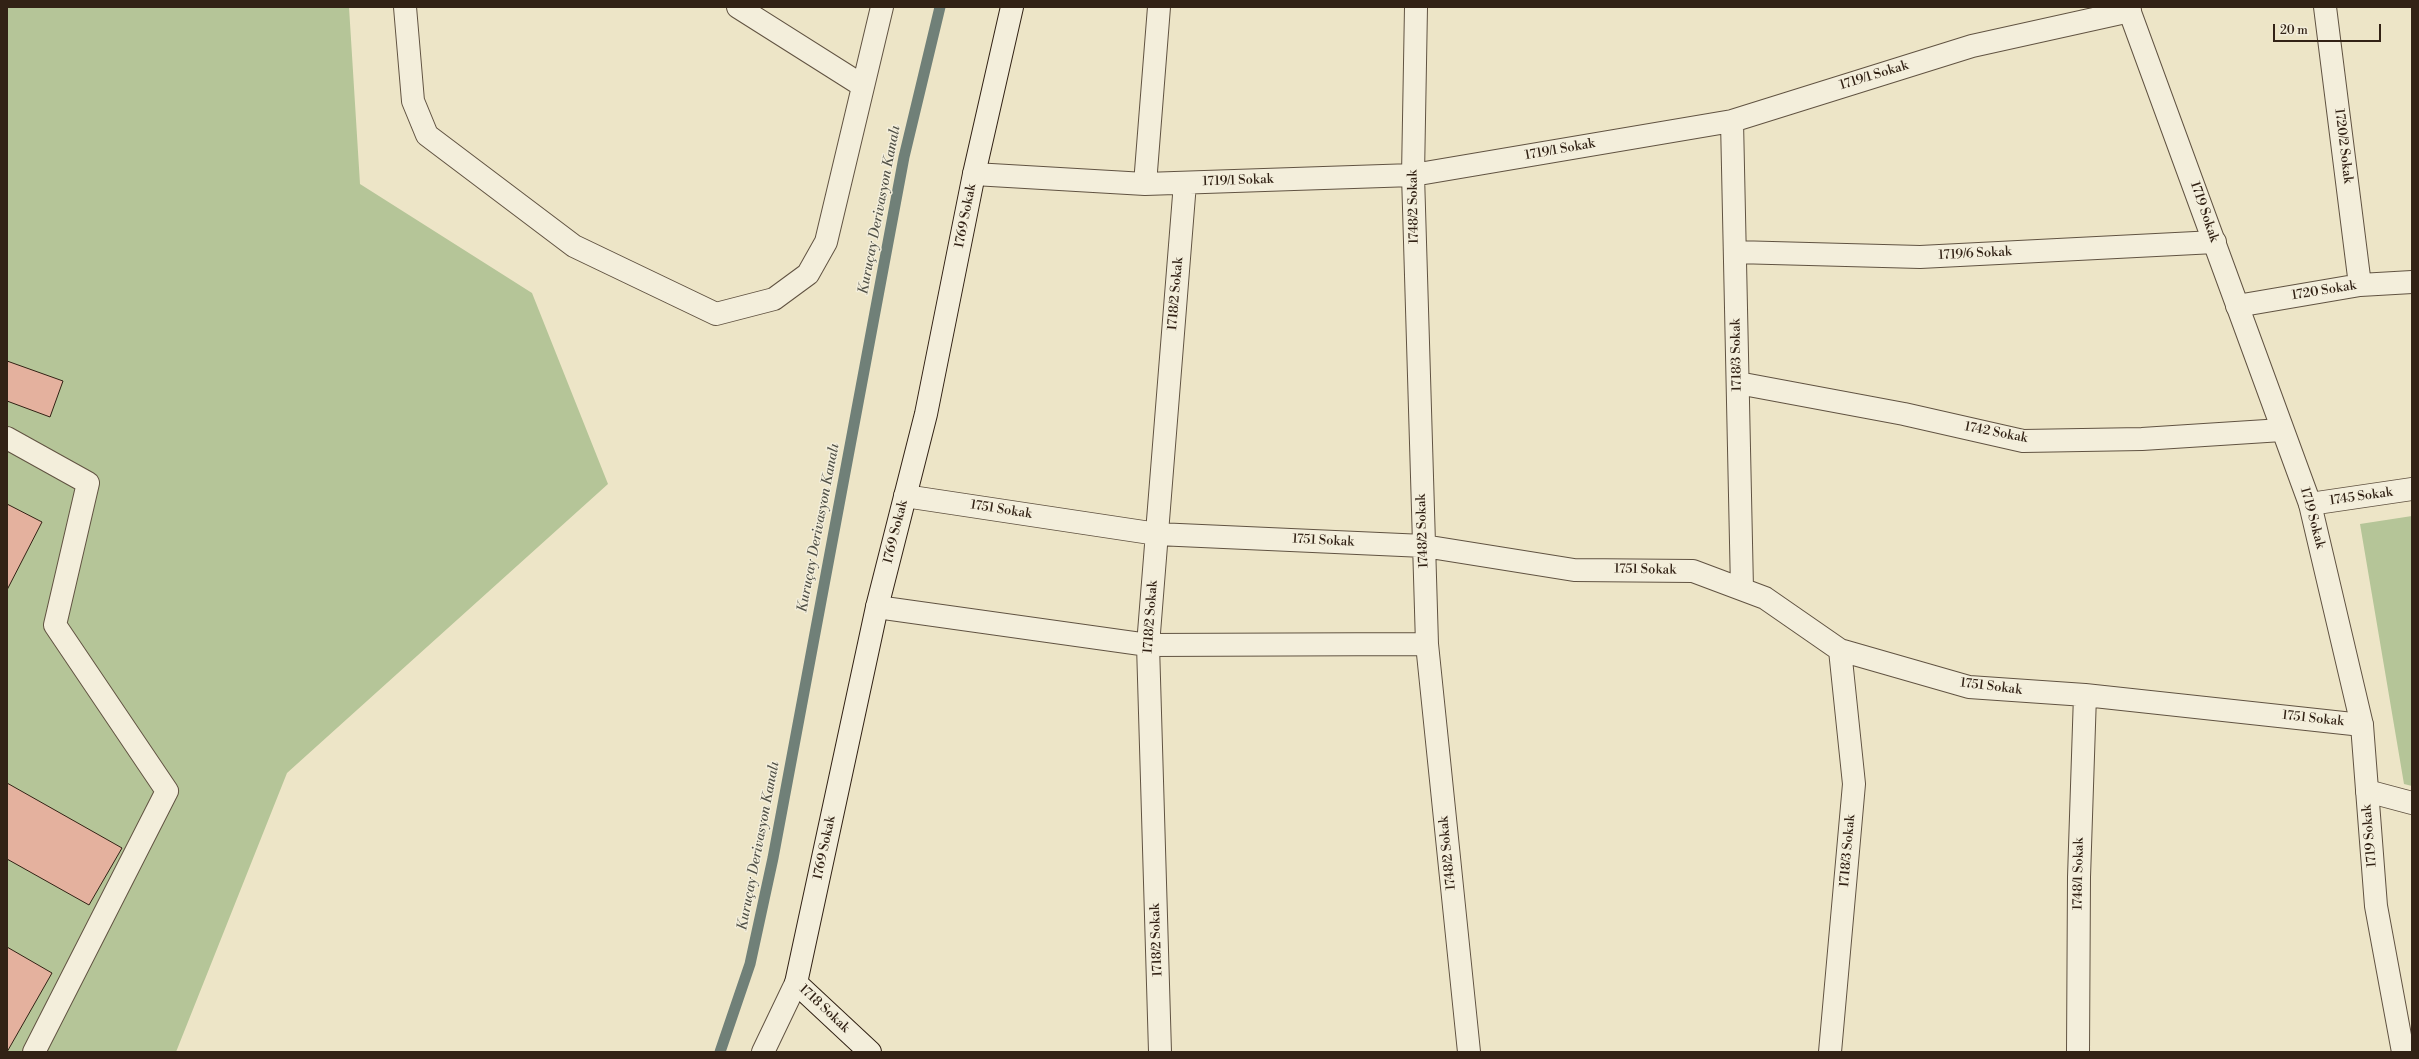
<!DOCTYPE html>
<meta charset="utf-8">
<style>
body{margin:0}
#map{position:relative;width:2419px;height:1059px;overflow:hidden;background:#ede5c7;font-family:"Libre Bodoni",serif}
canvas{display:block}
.frame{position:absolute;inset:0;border:8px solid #322215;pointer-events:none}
.scale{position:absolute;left:2273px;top:24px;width:108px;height:18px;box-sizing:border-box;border:2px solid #322215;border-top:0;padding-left:5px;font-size:12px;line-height:14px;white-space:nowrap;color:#322215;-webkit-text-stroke:3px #f3eedb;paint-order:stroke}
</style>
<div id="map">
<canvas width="2419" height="1059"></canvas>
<div class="frame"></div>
<div class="scale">20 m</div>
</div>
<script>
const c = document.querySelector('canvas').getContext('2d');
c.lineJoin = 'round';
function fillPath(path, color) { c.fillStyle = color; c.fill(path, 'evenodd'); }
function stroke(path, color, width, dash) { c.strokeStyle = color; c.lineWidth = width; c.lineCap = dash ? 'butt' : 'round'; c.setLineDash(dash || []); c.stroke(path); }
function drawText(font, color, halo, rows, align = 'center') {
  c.font = font + ' "Libre Bodoni",serif'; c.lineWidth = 3; c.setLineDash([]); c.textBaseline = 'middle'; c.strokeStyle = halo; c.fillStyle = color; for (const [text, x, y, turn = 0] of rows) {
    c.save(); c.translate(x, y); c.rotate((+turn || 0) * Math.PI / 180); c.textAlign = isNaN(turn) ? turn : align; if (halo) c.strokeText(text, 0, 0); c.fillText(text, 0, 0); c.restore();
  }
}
fillPath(new Path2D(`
 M7,7H349L360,184L532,293L608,484L287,773L176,1052H7Z
 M2412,516V786L2404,784L2360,524Z`), '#b5c598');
stroke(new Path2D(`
 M720,1052L750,964L773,858L904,157L940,7`), '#708078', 11);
const building = new Path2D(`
 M7,361L63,381L50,417L7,401Z
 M7,504L42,522L7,590Z
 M7,783L122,848L89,905L7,859Z
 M7,947L52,973L7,1052Z`);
fillPath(building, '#e4b19e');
stroke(building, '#322215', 1);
const minor = new Path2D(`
 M405,7L413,101L427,135L574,246L716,314L774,299L808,274L826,242L882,7
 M738,7L863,86
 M1416,7L1413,175L1427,644L1469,1052
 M2325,7L2360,285
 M1732,121L1742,589
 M974,174L1145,184L1413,175L1732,121L1972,46L2130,11
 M1145,184L1159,7
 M1735,252L1920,257L2215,242
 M2237,306L2360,285L2412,282
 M1738,383L1904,414L2023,441L2142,439L2282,430
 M7,438L88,483L55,625L167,791L34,1052
 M905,496L1157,534L1424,546L1574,570L1693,571L1765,598L1840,650L1969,687L2085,695L2362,725
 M2310,504L2412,489
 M877,607L1148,645L1427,644
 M2367,791L2412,803
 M1160,1052L1148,645L1185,183
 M1830,1052L1854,784L1840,650
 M2078,1052L2079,877L2085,695`);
const tertiary = new Path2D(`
 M2128,7L2310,504L2362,725L2376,906L2403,1052
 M763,1052L796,983`);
const secondary = new Path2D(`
 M870,1052L796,983L877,607L926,414L974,174L1012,7`);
stroke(minor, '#615342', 24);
stroke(tertiary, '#615342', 24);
stroke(secondary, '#322215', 24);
stroke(minor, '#f3eedb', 22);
stroke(tertiary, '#f3eedb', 22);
stroke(secondary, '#f3eedb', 22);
drawText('13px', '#322215', '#f3eedb', [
 ["1719/1 Sokak",1874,76,-17],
 ["1720/2 Sokak",2343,146,83],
 ["1719/1 Sokak",1560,150,-10],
 ["1719/1 Sokak",1238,181,-2],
 ["1748/2 Sokak",1414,207,-91],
 ["1719 Sokak",2204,212,71],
 ["1769 Sokak",966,216,-79],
 ["1719/6 Sokak",1975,254,-3],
 ["1720 Sokak",2324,291,-9],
 ["1718/2 Sokak",1176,294,-85],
 ["1718/3 Sokak",1737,355,-91],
 ["1742 Sokak",1996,433,11],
 ["1745 Sokak",2361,497,-8],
 ["1751 Sokak",1001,510,9],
 ["1719 Sokak",2312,518,75],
 ["1748/2 Sokak",1423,531,-92],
 ["1769 Sokak",896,532,-76],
 ["1751 Sokak",1323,541,3],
 ["1751 Sokak",1645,570,1],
 ["1718/2 Sokak",1151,617,-86],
 ["1751 Sokak",1991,687,7],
 ["1751 Sokak",2313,719,6],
 ["1719 Sokak",2370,836,-95],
 ["1769 Sokak",825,848,-78],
 ["1718/3 Sokak",1848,851,-85],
 ["1748/2 Sokak",1448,853,-96],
 ["1748/1 Sokak",2079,874,-89],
 ["1718/2 Sokak",1157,940,-92],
 ["1718 Sokak",824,1009,43]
]);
drawText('italic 14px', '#515147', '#f3eedb', [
 ["Kuruçay Derivasyon Kanalı",880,210,-79],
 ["Kuruçay Derivasyon Kanalı",819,528,-79],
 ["Kuruçay Derivasyon Kanalı",759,846,-79]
]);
</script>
